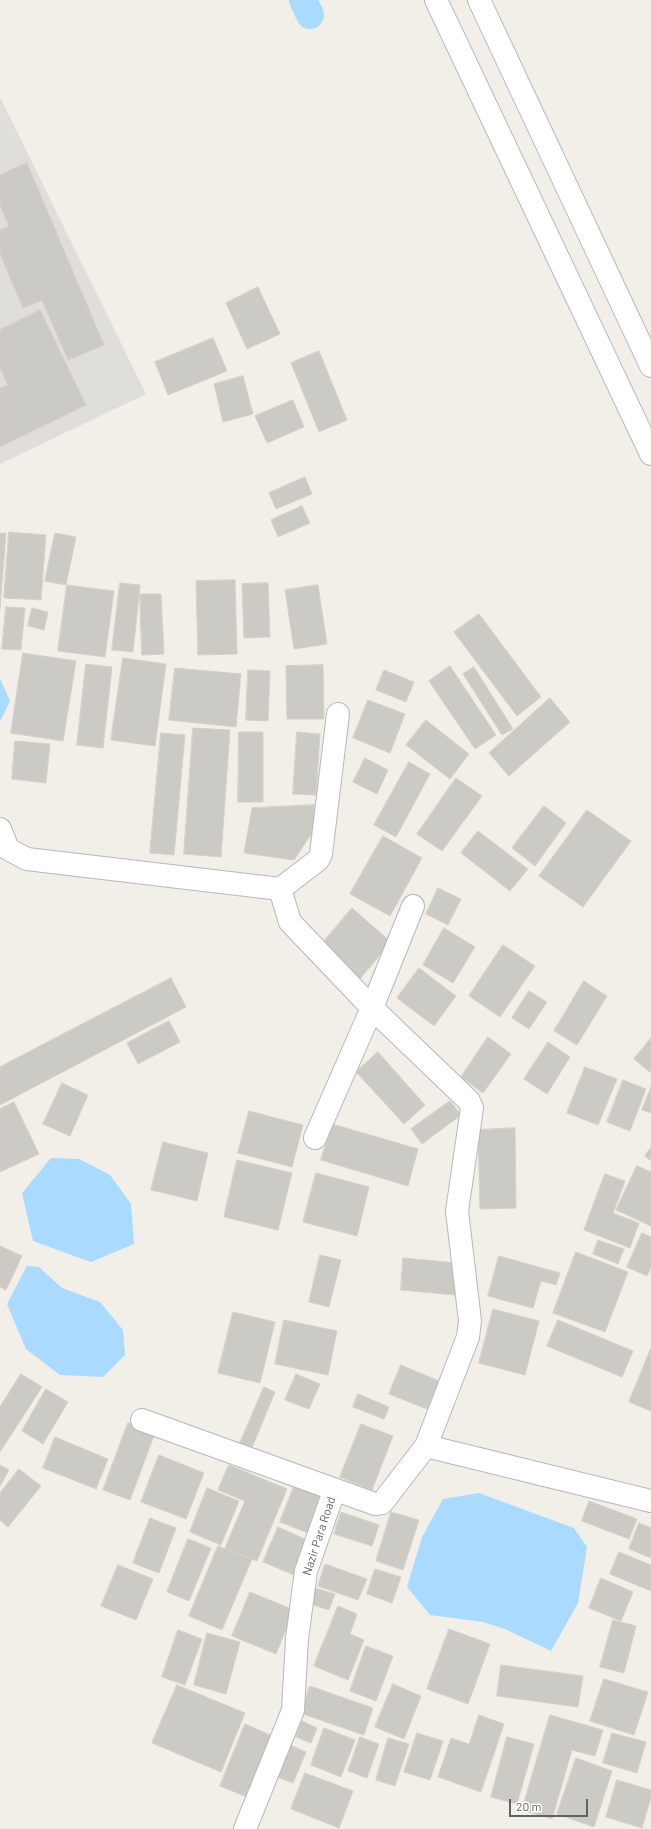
<!DOCTYPE html>
<style>
body{margin:0}
#map{position:relative;width:651px;height:1829px;overflow:hidden;background:#f1efe8;font-family:Barlow,sans-serif}
canvas{display:block}
.scale{position:absolute;left:509px;top:1799px;width:79px;height:18px;box-sizing:border-box;border:2px solid #5f6368;border-top:0;padding-left:5px;font-size:12px;line-height:14px;white-space:nowrap;color:#5f6368;-webkit-text-stroke:3px #fff;paint-order:stroke}
</style>
<div id="map">
<canvas width="651" height="1829"></canvas>
<div class="scale">20 m</div>
</div>
<script>
const c = document.querySelector('canvas').getContext('2d');
c.lineJoin = 'round';
function fillPath(path, color) { c.fillStyle = color; c.fill(path, 'evenodd'); }
function stroke(path, color, width, dash) { c.strokeStyle = color; c.lineWidth = width; c.lineCap = dash ? 'butt' : 'round'; c.setLineDash(dash || []); c.stroke(path); }
function drawText(font, color, halo, rows, align = 'center') {
  c.font = font + ' Barlow,sans-serif'; c.lineWidth = 3.5; c.setLineDash([]); c.textBaseline = 'middle'; c.strokeStyle = halo; c.fillStyle = color; for (const [text, x, y, turn = 0] of rows) {
    c.save(); c.translate(x, y); c.rotate((+turn || 0) * Math.PI / 180); c.textAlign = isNaN(turn) ? turn : align; if (halo) c.strokeText(text, 0, 0); c.fillText(text, 0, 0); c.restore();
  }
}
fillPath(new Path2D(`
 M0,97L146,394L0,464Z`), '#e0deda');
fillPath(new Path2D(`
 M0,678L10,701L0,722Z
 M51,1158L79,1159L110,1175L131,1204L134,1244L91,1262L33,1241L22,1193Z
 M27,1266L39,1267L62,1288L100,1302L123,1330L125,1355L103,1377L60,1375L26,1349L7,1304Z
 M479,1493L574,1528L587,1547L578,1603L551,1651L505,1629L483,1622L430,1615L407,1587L422,1537L443,1499Z`), '#aadaff');
stroke(new Path2D(`
 M303,0L310,15`), '#aadaff', 28);
const building = new Path2D(`
 M27,163L104,345L68,360L42,300L23,308L0,254V230L9,226L0,205V175Z
 M258,287L280,334L247,349L226,303Z
 M40,310L86,405L0,447V388L8,385L0,368V330Z
 M213,338L227,371L168,395L155,362Z
 M319,351L347,420L319,432L291,363Z
 M243,376L253,414L223,422L214,384Z
 M293,400L304,427L267,443L255,416Z
 M305,477L312,494L276,509L269,493Z
 M302,506L310,523L278,537L271,520Z
 M9,532L46,535L41,600L4,598Z
 M0,533H6L0,609Z
 M55,533L76,537L66,585L45,581Z
 M235,580L237,654L198,655L196,581Z
 M120,583L140,585L133,652L112,650Z
 M268,583L270,637L244,638L242,584Z
 M67,585L114,591L105,657L58,651Z
 M318,585L327,644L294,649L285,590Z
 M140,594H161L164,654L142,655Z
 M6,607L25,608L21,650L2,649Z
 M32,608L48,612L44,630L28,626Z
 M479,614L541,697L517,716L454,632Z
 M23,653L76,661L63,741L11,733Z
 M123,658L166,664L155,746L111,740Z
 M86,664L112,667L103,748L77,745Z
 M323,665L324,719H287L286,666Z
 M450,666L496,735L475,749L429,681Z
 M474,667L513,729L502,735L463,674Z
 M175,668L241,674L236,727L169,720Z
 M248,670L270,671L268,721L246,720Z
 M384,670L414,682L406,702L376,690Z
 M550,698L570,722L509,776L489,753Z
 M368,700L405,714L390,753L353,738Z
 M426,720L469,754L450,779L406,745Z
 M193,728L230,730L221,857L184,854Z
 M239,732H263V802H238Z
 M297,732L320,734L316,795L293,794Z
 M161,733L185,735L174,855L150,853Z
 M15,741L50,744L46,783L12,779Z
 M365,758L388,770L377,794L353,782Z
 M409,762L430,774L396,837L374,825Z
 M456,778L482,796L442,851L417,834Z
 M314,805V830L294,860L244,853L252,808Z
 M544,806L566,823L535,866L512,848Z
 M587,810L631,841L583,907L539,876Z
 M478,831L528,869L510,891L461,853Z
 M383,836L422,858L390,916L350,894Z
 M438,888L461,899L448,925L426,914Z
 M352,908L391,942L359,980L320,946Z
 M444,928L475,947L453,983L423,965Z
 M503,945L535,966L500,1017L469,996Z
 M419,968L456,996L434,1026L397,998Z
 M171,978L186,1007L0,1105V1067Z
 M584,981L607,996L577,1045L554,1031Z
 M529,991L547,1002L529,1029L512,1018Z
 M169,1021L180,1042L138,1064L127,1043Z
 M488,1037L511,1054L483,1093L461,1077Z
 M651,1038V1073L634,1059Z
 M548,1042L570,1057L547,1094L524,1079Z
 M378,1052L425,1105L404,1124L356,1072Z
 M585,1067L617,1079L598,1125L567,1113Z
 M623,1080L646,1089L630,1131L607,1122Z
 M62,1083L88,1095L70,1136L43,1124Z
 M651,1087V1113L642,1110Z
 M450,1101L461,1115L422,1144L411,1129Z
 M14,1102L39,1154L0,1172V1109Z
 M249,1111L303,1125L292,1167L238,1153Z
 M332,1124L418,1149L408,1186L321,1160Z
 M515,1128L516,1208L480,1209L478,1130Z
 M163,1142L208,1153L197,1201L151,1190Z
 M651,1147V1161L645,1156Z
 M237,1160L292,1173L278,1230L224,1217Z
 M637,1166L651,1172V1226L616,1210Z
 M316,1173L369,1187L357,1236L303,1222Z
 M605,1174L625,1181L613,1213L639,1223L630,1248L584,1230Z
 M642,1233L651,1237V1267L647,1276L627,1267Z
 M598,1240L624,1249L618,1264L593,1254Z
 M0,1246L22,1256L6,1290L0,1287Z
 M576,1252L628,1272L605,1332L553,1313Z
 M320,1255L341,1260L329,1307L309,1302Z
 M499,1256L560,1273L556,1285L541,1281L533,1308L488,1296Z
 M403,1258L458,1263L455,1295L401,1290Z
 M493,1309L539,1321L525,1375L479,1363Z
 M233,1312L275,1322L260,1383L218,1373Z
 M284,1320L337,1331L328,1375L275,1364Z
 M558,1320L633,1351L622,1377L547,1346Z
 M651,1348V1411L629,1402Z
 M401,1365L439,1381L427,1409L389,1394Z
 M21,1374L42,1387L0,1452V1407Z
 M296,1374L320,1384L309,1409L285,1400Z
 M264,1387L275,1392L249,1455L237,1450Z
 M46,1389L68,1402L43,1444L22,1431Z
 M358,1394L389,1407L384,1419L353,1407Z
 M128,1423L155,1433L130,1500L103,1490Z
 M361,1424L393,1436L372,1490L340,1477Z
 M55,1437L108,1459L96,1489L43,1468Z
 M159,1455L204,1473L186,1519L141,1502Z
 M0,1465L9,1470L0,1486Z
 M229,1465L287,1489L257,1561L225,1548L245,1501L218,1490Z
 M19,1469L41,1486L8,1527L0,1520V1493Z
 M296,1481L329,1494L313,1535L280,1522Z
 M207,1488L239,1501L221,1545L190,1532Z
 M589,1501L637,1519L629,1539L582,1521Z
 M341,1512L379,1525L372,1546L334,1534Z
 M391,1512L419,1520L403,1570L376,1561Z
 M150,1518L176,1528L159,1573L133,1563Z
 M639,1523L651,1528V1558L629,1549Z
 M278,1527L309,1541L294,1575L263,1562Z
 M188,1539L211,1548L189,1601L167,1592Z
 M218,1546L252,1559L222,1630L189,1616Z
 M619,1552L651,1565V1591L610,1574Z
 M325,1564L367,1579L358,1600L318,1586Z
 M118,1565L153,1579L136,1620L101,1606Z
 M375,1569L401,1577L392,1603L367,1594Z
 M601,1578L633,1592L621,1621L589,1608Z
 M315,1588L335,1594L329,1610L310,1604Z
 M250,1592L294,1610L276,1654L232,1636Z
 M338,1606L357,1614L350,1634L364,1640L348,1680L314,1666Z
 M613,1620L636,1626L624,1673L600,1667Z
 M449,1629L490,1644L468,1704L427,1689Z
 M178,1630L202,1639L185,1685L162,1677Z
 M207,1633L240,1642L226,1694L194,1685Z
 M366,1646L393,1656L376,1701L350,1691Z
 M501,1665L583,1676L578,1707L497,1696Z
 M604,1679L648,1692L634,1735L590,1721Z
 M393,1684L421,1696L404,1739L375,1727Z
 M177,1685L245,1713L221,1772L152,1743Z
 M310,1686L373,1708L364,1735L300,1713Z
 M479,1715L504,1724L481,1792L438,1777L451,1738L469,1744Z
 M550,1715L603,1730L595,1756L572,1750L552,1819L522,1810Z
 M302,1721L317,1728L311,1743L296,1737Z
 M245,1724L277,1738L252,1799L220,1786Z
 M324,1728L355,1740L341,1777L311,1765Z
 M417,1733L443,1741L430,1780L404,1772Z
 M612,1733L646,1742L637,1773L603,1763Z
 M360,1737L379,1744L367,1778L348,1771Z
 M507,1737L534,1744L517,1804L491,1797Z
 M388,1738L409,1744L395,1786L376,1780Z
 M290,1745L306,1752L293,1783L277,1777Z
 M576,1758L612,1771L594,1827L557,1814Z
 M305,1773L353,1791L339,1828L291,1809Z
 M617,1780L651,1790V1797L642,1828L606,1817Z`);
fillPath(building, '#cccac5');
stroke(building, '#d6d1c6', 1);
const minor = new Path2D(`
 M0,829L8,849L27,859L280,889L318,860L321,854L338,714
 M280,889L290,922L372,1008L469,1101L472,1108L457,1211L470,1321L468,1337L426,1446
 M315,1138L372,1008L413,906
 M142,1420L375,1504L382,1503L426,1446L651,1501
 M245,1829L293,1710L297,1639L306,1571L334,1491`);
const secondary = new Path2D(`
 M436,0L651,454
 M479,0L651,366`);
stroke(minor, '#b5b8bc', 24);
stroke(secondary, '#b6babf', 24);
stroke(minor, '#fff', 22);
stroke(secondary, '#fff', 22);
drawText('12px', '#5f6368', '#fff', [
 ["Nazir Para Road",319,1536,-72]
]);
</script>
